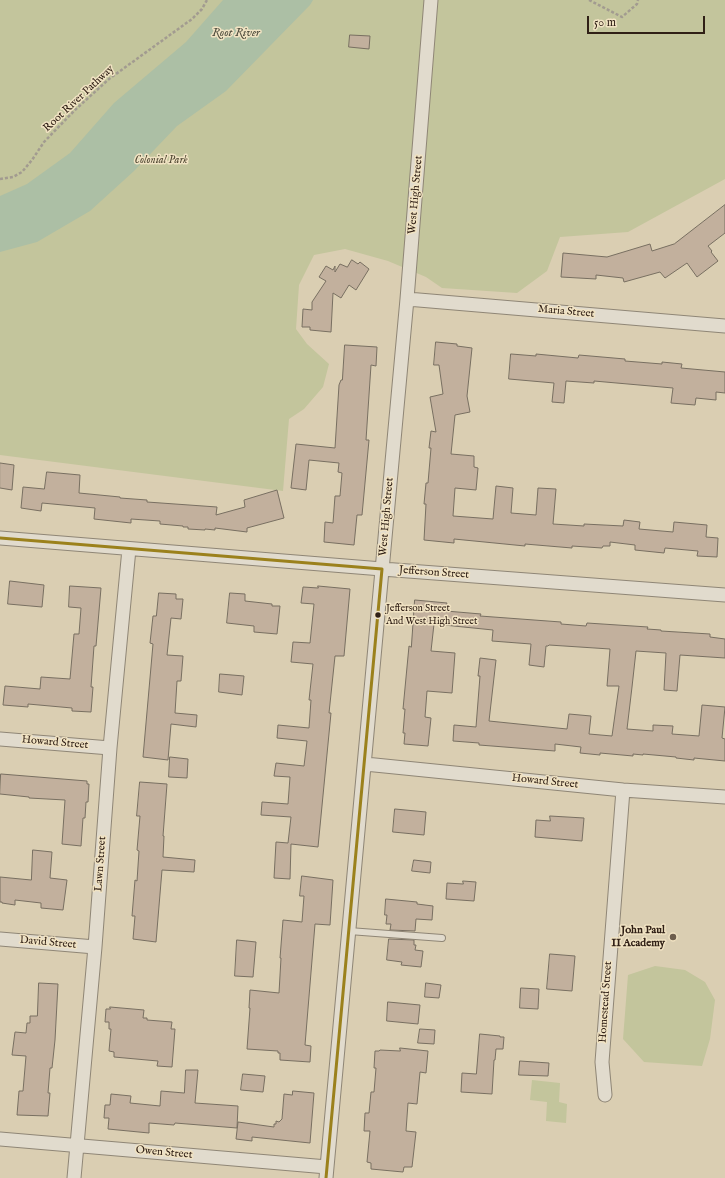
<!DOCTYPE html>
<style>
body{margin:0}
#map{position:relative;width:725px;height:1178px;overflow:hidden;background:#daceb2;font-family:"IM FELL English",serif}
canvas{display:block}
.scale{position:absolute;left:587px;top:16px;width:118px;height:18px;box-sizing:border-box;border:2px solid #302016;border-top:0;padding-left:5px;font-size:12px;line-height:14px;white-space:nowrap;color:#302016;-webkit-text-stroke:3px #f1e3c3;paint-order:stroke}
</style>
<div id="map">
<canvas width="725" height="1178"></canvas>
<div class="scale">50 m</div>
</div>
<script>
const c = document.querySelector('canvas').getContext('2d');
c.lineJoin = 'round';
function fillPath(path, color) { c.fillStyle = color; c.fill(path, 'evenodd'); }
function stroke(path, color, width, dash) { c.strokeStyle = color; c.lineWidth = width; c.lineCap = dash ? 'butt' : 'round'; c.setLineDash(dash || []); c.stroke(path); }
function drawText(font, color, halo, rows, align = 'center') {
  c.font = font + ' "IM FELL English",serif'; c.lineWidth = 3; c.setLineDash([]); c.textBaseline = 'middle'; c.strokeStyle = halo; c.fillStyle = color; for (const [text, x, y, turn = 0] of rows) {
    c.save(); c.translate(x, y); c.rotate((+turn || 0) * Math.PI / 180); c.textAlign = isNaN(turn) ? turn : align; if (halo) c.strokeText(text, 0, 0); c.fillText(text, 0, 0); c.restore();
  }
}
fillPath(new Path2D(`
 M0,0H725V179L628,232L560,237L547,271L517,293L442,288L426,277L388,261L345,249L314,255L299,285L296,329L307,344L329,364L323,387L304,409L289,419L283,491L0,455Z
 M655,966L685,970L705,982L715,1000L710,1039L702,1066L644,1062L623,1039L628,975Z
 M532,1080L560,1083L559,1102L567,1104L566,1123L546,1121L547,1102L530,1100Z`), '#c3c59c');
fillPath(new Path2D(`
 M223,0H313L310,5L226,91L177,126L134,171L90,211L37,242L0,252V196L27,184L70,153L114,103L186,42Z`), '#acbfa5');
const building = new Path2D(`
 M350,35L370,36L369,49L349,47Z
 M725,205V233L708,246L712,251L711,252L718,261L697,277L687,263L665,278L660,272L624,282L623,278L596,275V279L561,277L563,253L607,257L650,244L652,251L674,244Z
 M352,260L358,264L360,262L369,269L356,290L349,285L341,298L333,293L331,332L310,330V327H302L303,309L312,310V302L326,281L319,277L326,266L333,270L335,266V272L340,264L347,267Z
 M436,342L457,344V346L472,348L467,396L470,412L455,415L451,454L474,456V467L478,468L476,490L455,488L453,516L493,519L496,486L513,488L511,513L536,515L538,488L556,489L553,524L584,526V524L623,526L624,520L640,522L639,529L673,532L674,522L707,525L706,537L718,538L717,557L697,556L698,551L665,548L664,553L635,550V545L610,542V546H603L602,548L572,546V548L525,544V546L454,539V543L424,540L426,504H424L426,483H428L431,448H429L431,431L436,432L430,397L443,394L439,365H434Z
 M345,345L377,347L376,366L371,365L366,440H369L362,515H357L354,545L324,542L325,522L333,523L335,496H340L342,473L338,472L339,463L309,460L306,490L291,488L296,444L335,448L339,385L341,380H342Z
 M511,354L536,356V354L578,358L579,355L625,359V361L662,364V362L682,364L681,368L725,372V393L716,392V400L696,398L695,405L671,403L673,388L594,381V383L566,381L564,403L552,402L554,383L509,379Z
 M0,463L14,465L12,490L0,488Z
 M47,472L80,475L79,493L120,497V498L147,500V502L217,507L216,515L245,507L244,500L277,490L284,518L247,528V532L215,528V530L205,529V530L188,529V527H183V526L160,524V521L131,519V523L94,519L95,508L42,503L41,511L21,508L23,487L44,489Z
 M10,581L44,585L42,607L8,604Z
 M70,586L101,588L96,646H94L91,687H93L91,712L72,711V708L28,704V707L3,705L5,686L40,689L41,677L70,679L74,634H79L81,608L69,607Z
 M318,586L350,589L344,656H335L329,713H331L318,847L291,844L290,879L274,878L276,842L288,843L291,817L261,815L262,802L288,804L290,777L274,776L276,763L304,766L307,741L277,738L278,725L309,728L311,700H309L313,664L291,662L293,642L310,643L314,604L301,603L303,587L318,588Z
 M159,593L176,594V599H183L181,619L171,618L167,655L183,656L181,681H177L175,713L197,715L196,727L171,724L168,760L143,757L153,644L150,643L153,616H156Z
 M230,593L245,594V601L272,604V606H280L277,634L254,632V626L227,623Z
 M415,600L447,603L446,611L481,614L480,616L561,622V624L586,626L587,623L648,627L647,629L661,630V631L710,634V637L725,639V658L680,655L677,691L664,690L666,653L636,651L632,687L627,729L653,731V725L673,726L672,734L699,736L702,705L725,707L722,738L725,739V761L694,758V760L676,758V757L643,754V755L633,754V756L600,753V755L580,753L581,747L555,744V751L492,746L479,745V743L453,741L454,725L476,727L480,676H478L480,658L496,660L489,721L567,729L569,714L591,716L589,734L612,736L619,686H607L610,649L549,645L548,646H546L544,667L529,665L531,644L492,641L493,630L434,624L431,651L455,653L452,693L427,691L425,717L431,718L428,746L404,744L405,733H403L405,709H403L409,646L411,647Z
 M220,674L244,676L242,695L219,692Z
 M170,757L188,759L187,778L169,777Z
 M1,774L87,781V784H89L88,802H86L85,818H83L81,846L62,844L65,800L29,798V797L0,794Z
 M140,782L167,784L163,836H164L163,857L195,860L194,872L162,870L156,942L133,939L135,916H132L135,880L137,881L139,851L137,850L140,816H137Z
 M395,809L426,812L424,835L393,832Z
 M550,816L584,818L582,841L535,837L536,820L550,821Z
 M33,850L52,852L50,878L67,880L63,910L41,908V903L15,900V905L2,903V902H0V877L31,880Z
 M414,860L431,862L430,873L412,871Z
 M302,876L333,880L330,925L315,924L305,1045L311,1046L310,1062L280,1060V1053H278V1051L247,1049L250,1008H249L250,990L279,993L281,958H280L283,920L302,922L304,896H300Z
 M463,881L476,882L474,901L446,899L447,883L463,884Z
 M386,899L417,902V904L433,906L432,920L416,919L415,931L390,930L391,924H386L387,915H385Z
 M389,939L414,940V945H416L415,950L423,951L421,967L401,965L402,962L387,960Z
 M237,940L256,942L253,977L235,976Z
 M550,954L575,956L572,991L547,989Z
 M39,983L58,984L55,1040L52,1068H50L48,1093H50L48,1116L17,1115L19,1091H23L26,1056L12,1055L15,1032L26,1033L27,1023H30V1016H37Z
 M426,983L441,985L439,998L425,997Z
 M521,988L539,989L538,1009L520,1008Z
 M388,1002L420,1005L418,1024L387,1021Z
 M110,1007L144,1010L143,1018H147V1020L172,1022L171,1029H175L172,1067L157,1066L158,1061L114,1057V1052L109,1051L111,1029H109V1022H105L106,1009H110Z
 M420,1029L435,1030L434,1044L418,1043Z
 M480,1034L500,1036V1037H504L503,1049H496L495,1060H494L492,1094L461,1092L462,1073L476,1074Z
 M400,1048L428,1051L426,1073L420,1072L417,1104L408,1103L406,1131L416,1132L412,1167H404L403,1172L371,1169V1163L367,1162L370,1131H364L365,1113H369L371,1092H374L376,1068H374L375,1051H379L380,1050L400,1051Z
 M520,1061L549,1063L548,1076L519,1075Z
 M186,1070H198L195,1103L238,1106L237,1128L175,1123L174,1125L149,1123V1133L108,1129L109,1118H104L105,1105H110L111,1094L131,1096L130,1103L160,1106L161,1091L184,1093Z
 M243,1074L265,1076L263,1092L241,1090Z
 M293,1091L314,1093L310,1143L252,1137V1141L236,1139L238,1122L274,1127V1124H276V1121L279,1122L282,1119L284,1094L292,1095Z`);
fillPath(building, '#c2b09d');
stroke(building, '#786f61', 1);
const lane = new Path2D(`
 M349,931L442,938`);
const street = new Path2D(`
 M407,299L725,326
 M0,538L382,569L725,595
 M0,739L110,748
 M365,764L623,790L725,797
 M0,939L95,947
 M605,1095L602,1062L623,790
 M0,1139L327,1167
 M74,1178L95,947L110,748L129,549
 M326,1178L407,299L431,0`);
stroke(lane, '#8f8676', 8);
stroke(street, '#8f8676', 15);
stroke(new Path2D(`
 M589,0L622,17L637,4L638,0
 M0,179L13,177L22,172L32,160L44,142L75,110L109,79L192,19L202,9L207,0`), '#a29b90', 2.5, [3, 2]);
stroke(lane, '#e1dbcd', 6);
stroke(street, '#e1dbcd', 13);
stroke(new Path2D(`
 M0,538L382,569L326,1178`), '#9b811c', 3);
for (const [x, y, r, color] of [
 [378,615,3.5,"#302016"],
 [673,937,4,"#6c5d4d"]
]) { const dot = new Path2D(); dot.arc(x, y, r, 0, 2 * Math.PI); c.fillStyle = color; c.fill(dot); stroke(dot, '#f1e3c3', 1.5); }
drawText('10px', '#302016', '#f1e3c3', [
 ["Jefferson Street",386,609],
 ["And West High Street",386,622]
], 'left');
drawText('11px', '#302016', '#f1e3c3', [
 ["Root River Pathway",79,99,-43],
 ["West High Street",416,195,-85],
 ["Maria Street",566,312,5],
 ["West High Street",387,517,-85],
 ["Jefferson Street",434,573,4],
 ["Howard Street",55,743,5],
 ["Howard Street",545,782,6],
 ["Lawn Street",101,864,-86],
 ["David Street",48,943,5],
 ["Homestead Street",606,1002,-86],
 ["Owen Street",164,1153,5]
]);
drawText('italic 11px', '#504833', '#f1e3c3', [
 ["Colonial Park",161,161]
]);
drawText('bold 11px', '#302016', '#f1e3c3', [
 ["John Paul",665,931],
 ["II Academy",665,944]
], 'right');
drawText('italic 12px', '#504e3f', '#f1e3c3', [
 ["Root River",236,34]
]);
</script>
